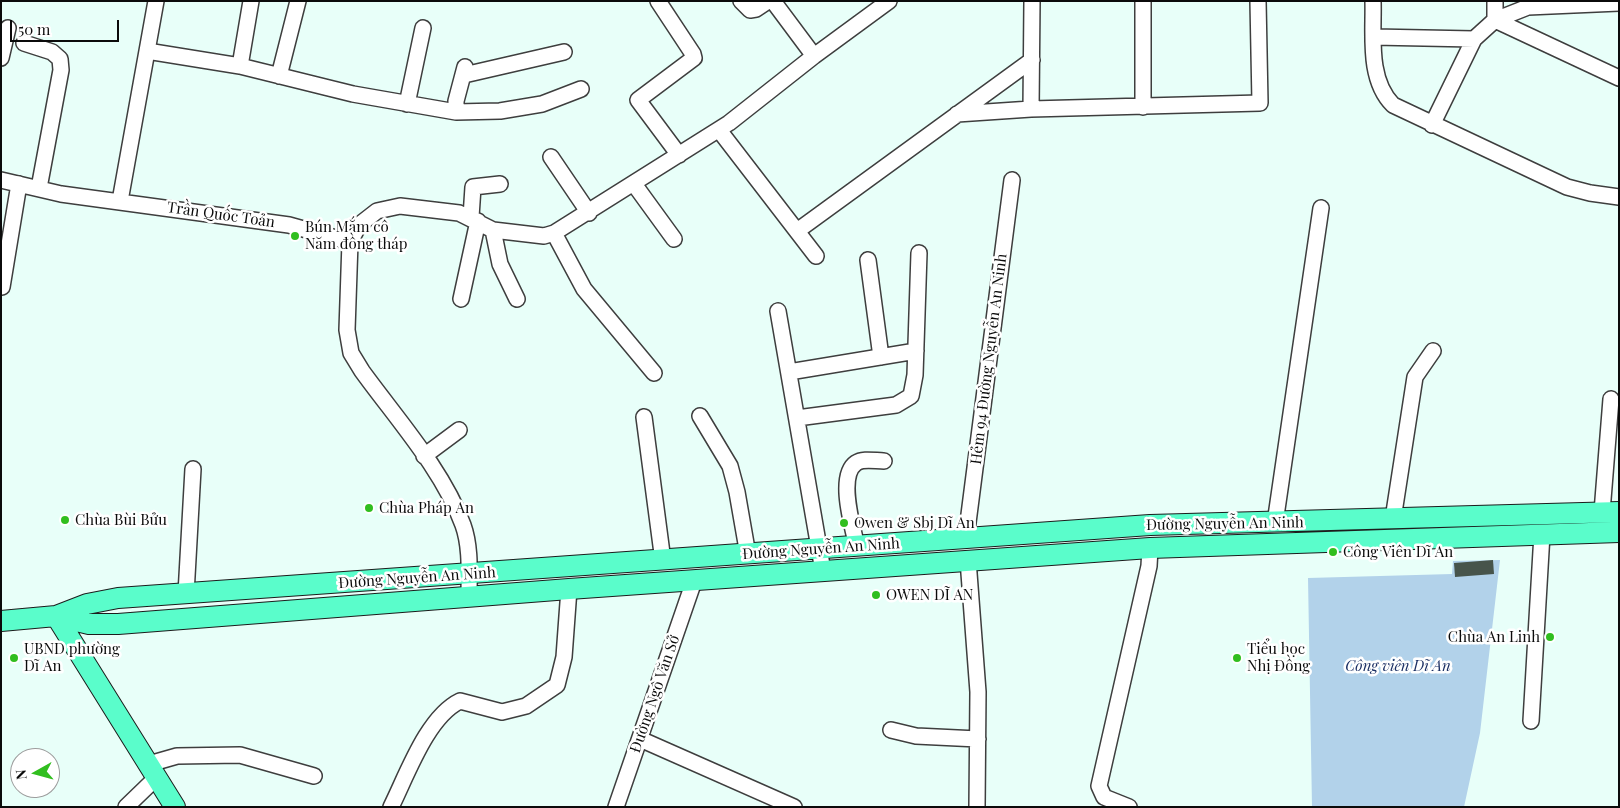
<!DOCTYPE html>
<meta charset="utf-8">
<style>
body{margin:0}
#map{position:relative;width:1620px;height:808px;overflow:hidden;background:#e8fff9;font-family:"Playfair Display",serif}
canvas{display:block}
.frame{position:absolute;inset:0;border:2px solid #0b0b0b;pointer-events:none}
.north{position:absolute;left:10px;top:748px;width:50px;height:50px;box-sizing:border-box;background:#fff;border:1px solid #9d9d9d;border-radius:50%;rotate:263deg;font-size:14px;font-weight:700;line-height:20px;text-align:center;color:#0b0b0b}
.north::after{content:'';display:block;margin:auto;width:18px;height:22px;background:#31be1f;clip-path:polygon(50% 0,100% 100%,50% 72%,0 100%)}
.scale{position:absolute;left:10px;top:20px;width:109px;height:22px;box-sizing:border-box;border:2px solid #0b0b0b;border-top:0;padding-left:6px;font-size:15px;line-height:18px;white-space:nowrap;color:#0b0b0b;-webkit-text-stroke:4px #fff;paint-order:stroke}
</style>
<div id="map">
<canvas width="1620" height="808"></canvas>
<div class="frame"></div>
<div class="north">N</div>
<div class="scale">50 m</div>
</div>
<script>
const c = document.querySelector('canvas').getContext('2d');
c.lineJoin = 'round';
function fillPath(path, color) { c.fillStyle = color; c.fill(path, 'evenodd'); }
function stroke(path, color, width, dash) { c.strokeStyle = color; c.lineWidth = width; c.lineCap = dash ? 'butt' : 'round'; c.setLineDash(dash || []); c.stroke(path); }
function drawText(font, color, halo, rows, align = 'center') {
  c.font = font + ' "Playfair Display",serif'; c.lineWidth = 5; c.setLineDash([]); c.textBaseline = 'middle'; c.strokeStyle = halo; c.fillStyle = color; for (const [text, x, y, turn = 0] of rows) {
    c.save(); c.translate(x, y); c.rotate((+turn || 0) * Math.PI / 180); c.textAlign = isNaN(turn) ? turn : align; if (halo) c.strokeText(text, 0, 0); c.fillText(text, 0, 0); c.restore();
  }
}
fillPath(new Path2D(`
 M1500,560L1480,733L1464,807H1312L1308,578L1452,574L1453,561Z`), '#b2d2ea');
fillPath(new Path2D(`
 M1493,560L1494,574L1455,577L1454,563Z`), '#47544b');
const minor = new Path2D(`
 M658,1L693,54L694,58L638,100L679,155
 M741,1L750,10L756,9L768,1
 M773,1L814,56
 M1373,1C1374,34 1367,79 1393,105L1567,187L1590,193L1619,197
 M1495,1V20L1619,78
 M1374,37L1474,39
 M24,43L52,52L60,59L61,70L39,188
 M147,51L240,66L353,94L456,112V101L465,67
 M1,58L8,28
 M240,66L251,1
 M464,75L564,52
 M279,76L298,1
 M407,104L423,28
 M1143,107V1
 M1031,109L1032,1
 M456,112L500,111L542,104L581,89
 M957,114L1031,109L1260,103L1258,1
 M1432,125L1474,39L1495,20L1528,7L1619,3
 M719,130L816,256
 M551,157L589,213
 M1,180L61,194L289,225L350,242
 M634,184L674,239
 M120,201L156,1
 M471,217L473,187L500,184
 M493,230L500,264L517,299
 M797,231L1032,60
 M554,233L584,289L654,373
 M868,260L881,357
 M2,287L19,184
 M461,299L478,221
 M778,311L823,571
 M789,372L916,351
 M700,416L730,466L737,492L748,555
 M644,417L663,561
 M797,418L896,405L911,396L915,375L919,253
 M424,456L459,430
 M1602,512L1611,399
 M1393,519L1415,377L1433,351
 M1275,523L1321,208
 M966,538L1012,180
 M857,547C853,528 837,476 856,463C863,458 875,461 884,461
 M968,560L978,692L977,807
 M186,594L193,469
 M469,597C469,574 471,547 463,525C443,470 396,418 362,371L351,353L347,330L350,242L359,225L377,211L400,206L459,213L493,230L544,236L554,233L729,123L814,56L889,1
 M1531,721L1542,534
 M891,730L916,736L978,739
 M640,739L794,807
 M149,764L177,756L240,755L314,776
 M126,807L156,778
 M391,807C407,775 427,717 460,701L502,712L526,706L557,685L564,657L569,589
 M616,807L694,581
 M1129,807L1104,797L1099,786L1149,566L1150,548`);
const major = new Path2D(`
 M56,616L89,624H118L569,589L1150,548L1619,532
 M56,616L175,807
 M1,621L56,616L87,604L118,598L1150,525L1619,512`);
stroke(minor, '#3e3e3e', 18);
stroke(major, '#1c1c1c', 22);
stroke(minor, '#fff', 15);
stroke(major, '#5afdcb', 20);
for (const [x, y, r, color] of [
 [295,236,5,"#31be1f"],
 [369,508,5,"#31be1f"],
 [65,520,5,"#31be1f"],
 [844,523,5,"#31be1f"],
 [1333,552,5,"#31be1f"],
 [876,595,5,"#31be1f"],
 [1550,637,5,"#31be1f"],
 [14,658,5,"#31be1f"],
 [1237,658,5,"#31be1f"]
]) { const dot = new Path2D(); dot.arc(x, y, r, 0, 2 * Math.PI); c.fillStyle = color; c.fill(dot); stroke(dot, '#fff', 2); }
drawText('15px', '#0b0b0b', '#fff', [
 ["Trần Quốc Toản",221,215,8],
 ["Hẻm 94 Đường Nguyễn An Ninh",989,359,-83],
 ["Đường Nguyễn An Ninh",1225,524,-1],
 ["Đường Nguyễn An Ninh",821,549,-4],
 ["Đường Nguyễn An Ninh",417,578,-4],
 ["Đường Ngô Văn Sở",655,694,-71]
]);
drawText('15px', '#0b0b0b', '#fff', [
 ["Bún Mắm cô",305,227],
 ["Năm đồng tháp",305,244],
 ["Chùa Pháp An",379,508],
 ["Chùa Bùi Bửu",75,520],
 ["Owen & Sbj Dĩ An",854,523],
 ["Công Viên Dĩ An",1343,552],
 ["OWEN DĨ AN",886,595],
 ["Chùa An Linh",1540,637,"right"],
 ["UBND phường",24,649],
 ["Dĩ An",24,666],
 ["Tiểu học",1247,649],
 ["Nhị Đồng",1247,666]
], 'left');
drawText('italic 15px', '#1a2e63', '#fff', [
 ["Công viên Dĩ An",1398,666]
]);
</script>
